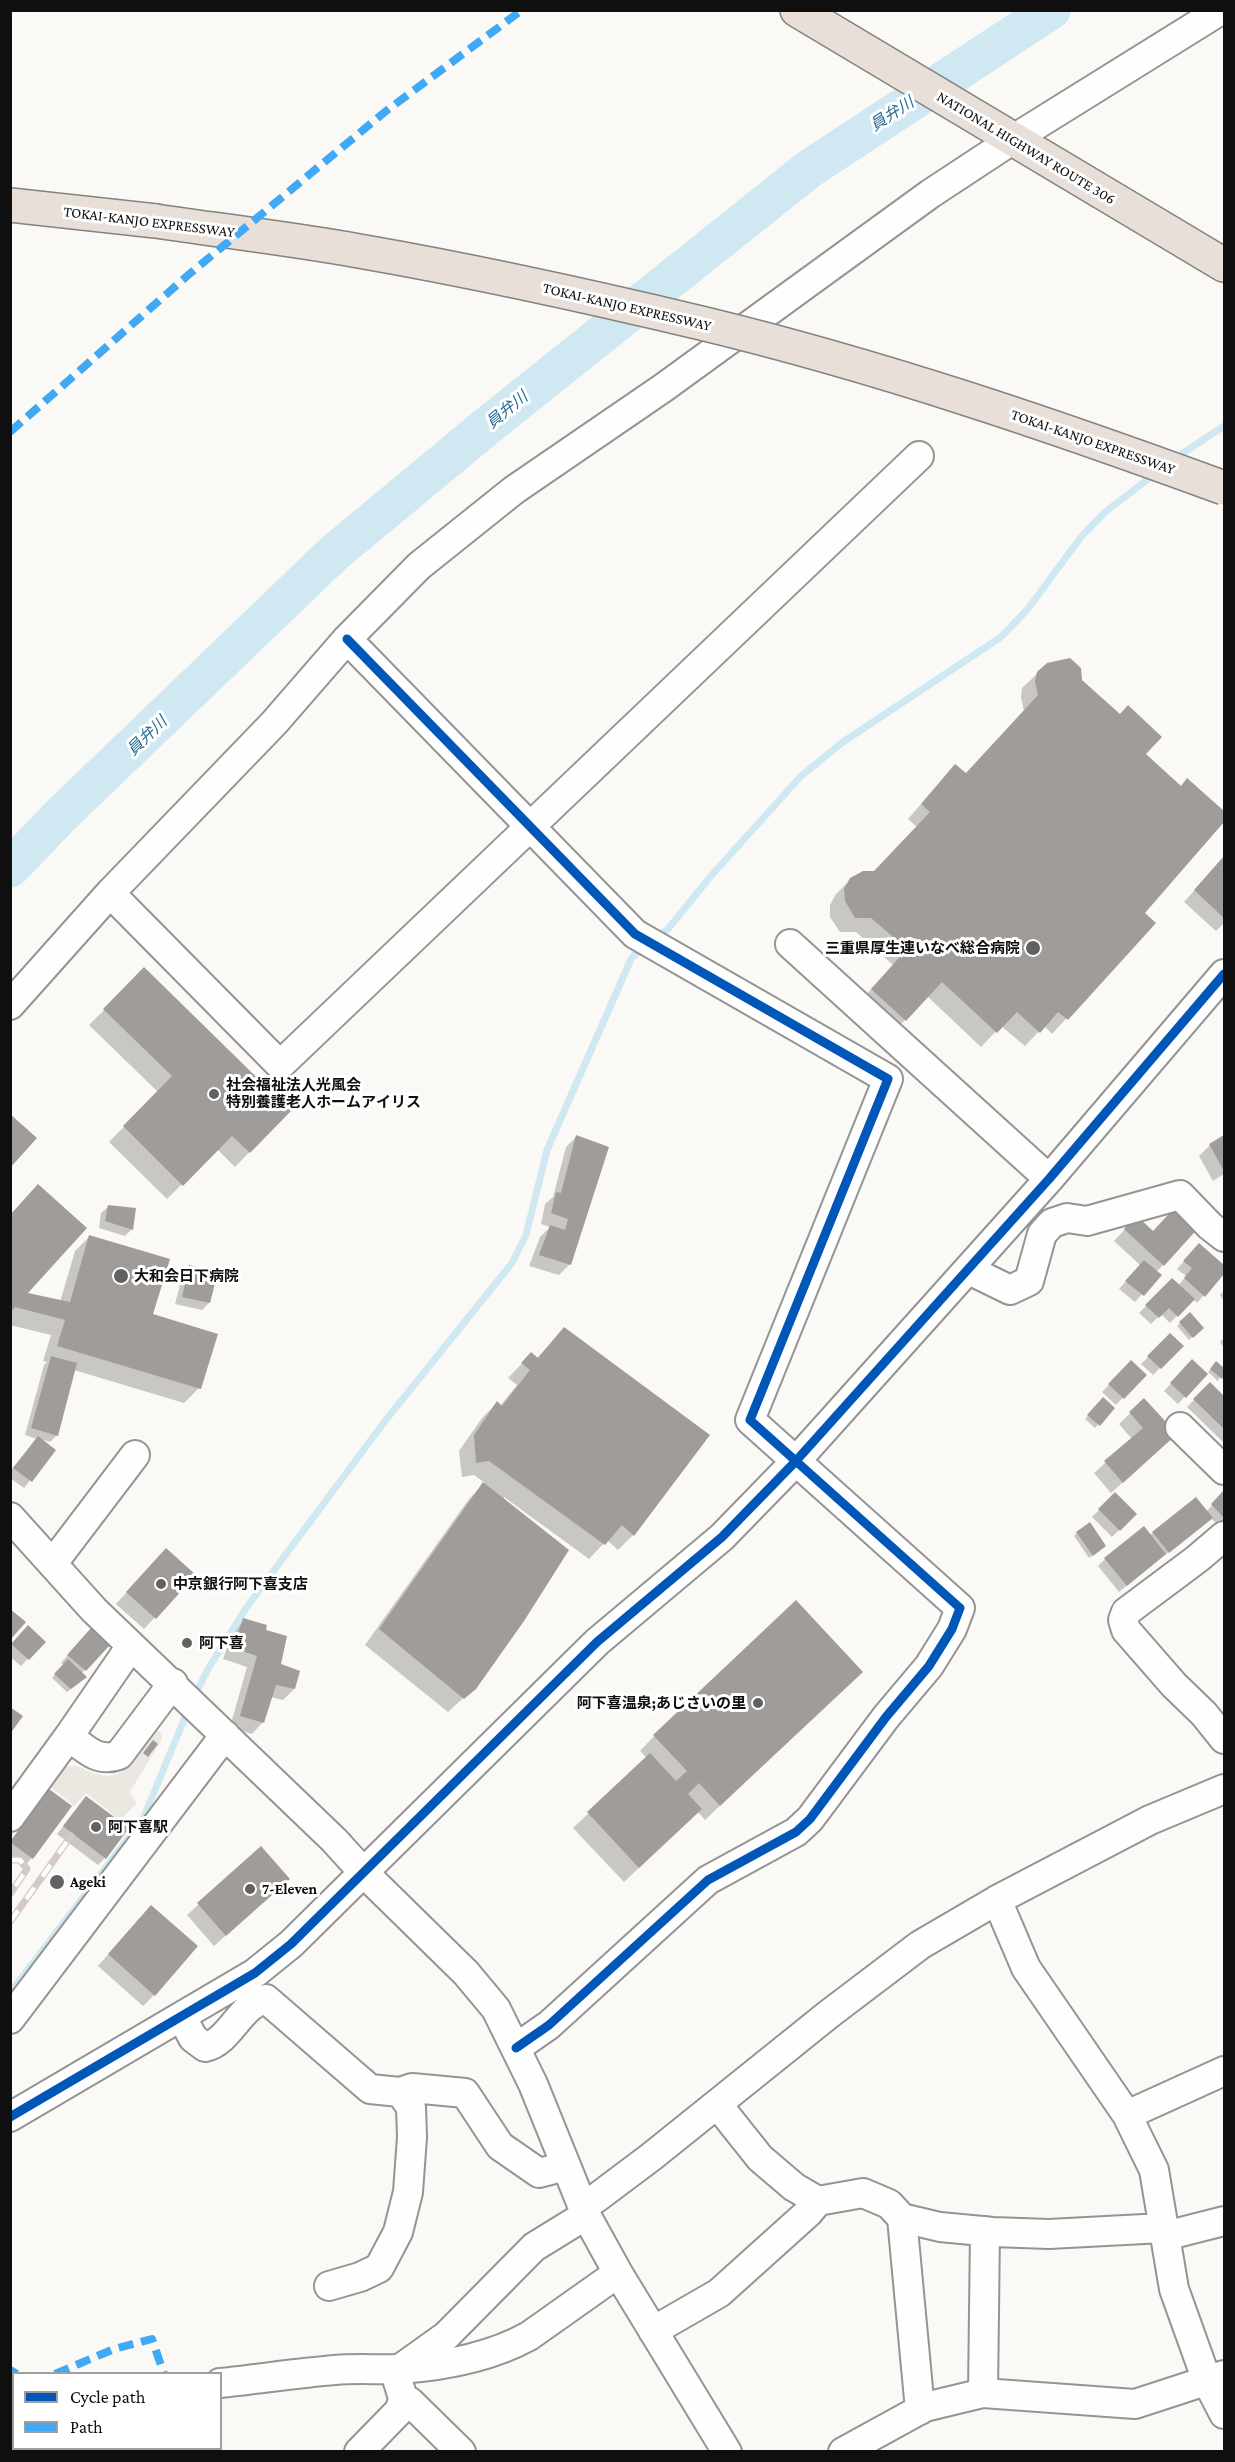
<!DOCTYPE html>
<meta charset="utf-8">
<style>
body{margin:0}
#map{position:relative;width:1235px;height:2462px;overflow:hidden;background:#fbf9f5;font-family:"Crimson Pro",serif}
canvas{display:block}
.frame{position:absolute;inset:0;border:12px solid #0f0f0f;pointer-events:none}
.legend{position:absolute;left:12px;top:2372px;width:210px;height:78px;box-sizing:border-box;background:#fff;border:2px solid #9f9f9f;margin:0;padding:8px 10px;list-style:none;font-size:18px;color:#0f0f0f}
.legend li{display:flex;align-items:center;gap:12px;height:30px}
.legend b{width:30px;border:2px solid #9f9f9f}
</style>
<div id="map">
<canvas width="1235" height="2462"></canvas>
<div class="frame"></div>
<ul class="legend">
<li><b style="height:8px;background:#0057b8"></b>Cycle path</li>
<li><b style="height:8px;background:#3fa9f5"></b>Path</li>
</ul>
</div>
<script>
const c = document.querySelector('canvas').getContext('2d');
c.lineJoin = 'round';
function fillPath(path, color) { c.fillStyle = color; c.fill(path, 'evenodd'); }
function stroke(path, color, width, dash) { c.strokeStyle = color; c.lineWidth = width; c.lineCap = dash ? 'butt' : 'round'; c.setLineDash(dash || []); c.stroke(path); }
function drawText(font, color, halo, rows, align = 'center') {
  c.font = font + ' "Crimson Pro","Noto Sans JP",serif'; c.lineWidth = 6; c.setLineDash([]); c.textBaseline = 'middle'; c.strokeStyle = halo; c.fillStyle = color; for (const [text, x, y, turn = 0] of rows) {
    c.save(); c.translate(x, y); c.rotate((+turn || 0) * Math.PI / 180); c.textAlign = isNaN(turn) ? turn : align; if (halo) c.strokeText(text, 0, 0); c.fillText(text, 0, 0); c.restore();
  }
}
fillPath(new Path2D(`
 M156,1729L162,1734L161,1741L131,1790L130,1794L137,1803L120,1820L86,1793L74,1806L49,1786L66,1767L75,1765L95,1774L108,1776L118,1774L128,1765Z`), '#ebe8e1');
fillPath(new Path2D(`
 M1038,673L1081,680L1144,754L1180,788L1187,780L1224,813V820L1143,913L1154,923L1052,1034L1044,1026L1025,1046L1001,1026L981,1047L927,996L891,1035L857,1005L893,965L856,932H840L830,917V905L836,894L851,879L874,873L917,827L908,819L941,781L965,775L1024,711L1021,697L1022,688Z
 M1224,857V923L1216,931L1184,902Z
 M144,970L289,1111L235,1167L217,1149L167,1199L109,1142L158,1092L89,1025Z
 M577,1136L570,1264L559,1275L529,1266L540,1237L550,1227L541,1224L545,1204L553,1197L566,1147Z
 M1224,1137V1174L1213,1181L1199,1156L1210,1145Z
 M109,1206L132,1229L125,1236L99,1228L101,1213Z
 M10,1216L25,1294L60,1302L75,1251L90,1236L151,1314L199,1388L184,1403L74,1370L57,1435L50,1442L40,1439L54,1450L24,1488L10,1478V1471L37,1439L25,1435L44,1365L47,1362L43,1361L51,1335L10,1325Z
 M1126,1228L1163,1265L1156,1272L1160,1275L1135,1302L1119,1289L1140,1265L1114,1241Z
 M1199,1245L1224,1267V1272L1197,1303L1193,1299L1170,1323L1161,1314L1151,1324L1139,1313L1172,1280L1178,1286L1186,1276L1177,1269Z
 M190,1267L209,1303L202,1310L175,1304L183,1274Z
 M1224,1291V1301L1220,1295Z
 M1190,1314L1202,1328L1189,1340L1177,1326Z
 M564,1329L708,1435L633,1535L618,1550L607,1540L589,1559L504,1497L474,1688L448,1712L365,1645L469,1499L485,1483L474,1475L462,1477L459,1451L482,1418L497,1403L500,1406L517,1385L508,1378L531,1354L536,1359Z
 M1170,1335L1182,1346L1153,1375L1141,1364Z
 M1224,1338V1348L1220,1342Z
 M1192,1361L1206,1374L1178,1404L1164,1391Z
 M1131,1362L1145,1375L1116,1405L1102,1392Z
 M1216,1363L1224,1370L1218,1381L1208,1372Z
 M1210,1384L1224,1398V1443L1187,1407Z
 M1103,1399L1113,1408L1095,1428L1085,1419Z
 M1144,1400L1164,1445L1111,1493L1094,1473L1132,1439L1119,1424Z
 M1224,1492V1520L1219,1526L1211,1518L1119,1592L1098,1566L1105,1559L1153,1533L1206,1512Z
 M1115,1494L1135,1514L1112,1537L1092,1517Z
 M1077,1533L1101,1549L1089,1558L1074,1536Z
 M155,1561L194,1575L144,1629L116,1604Z
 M244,1620L264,1631L279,1665L294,1689L283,1700L271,1697L263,1722L252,1734L230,1727L247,1667L223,1659L233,1631Z
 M21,1634L44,1642L21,1666L10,1657V1646Z
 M84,1637L108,1645L81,1674L82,1680L67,1692L52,1678L64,1665L61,1663Z
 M846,1686L705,1820L698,1812L624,1882L573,1828L647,1758L640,1751L654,1736Z
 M49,1791L32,1858L25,1865L10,1854V1841Z
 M86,1798L105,1858L98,1865L57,1834Z
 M261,1848L277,1890L214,1946L187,1915Z
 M140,1918L154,1995L143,2006L98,1966Z`), '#0003');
stroke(new Path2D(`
 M1174,459L1224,426
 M656,937L668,929L710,877L801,776L843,742L1001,637L1027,610L1081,537L1105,512L1156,473
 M194,1697L208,1669L246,1608L385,1421L512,1263L526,1235L547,1150L632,957L643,948
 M10,1993L143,1819L188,1710`), '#cfe8f2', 7);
stroke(new Path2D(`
 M10,868L62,814L333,554L492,422L809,169L1051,10`), '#cfe8f2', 39);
fillPath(new Path2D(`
 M1070,658L1081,668L1082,680L1120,714L1128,705L1162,737L1146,754L1181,786L1187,778L1224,811V822L1145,913L1156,923L1068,1020L1058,1012L1040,1033L1017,1012L997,1033L942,982L906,1021L871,989L907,949L871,918H855L845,901L844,889L850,878L863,871H874L930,812L921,804L955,764L966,773L1038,695L1035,681L1037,672L1047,663Z
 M1224,856V918L1194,890Z
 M144,967L291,1111L250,1153L232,1136L183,1186L123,1126L172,1076L103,1009Z
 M10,1114L37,1138L10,1168Z
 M576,1135L609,1147L571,1265L539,1255L550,1225L565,1230L568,1219L551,1213L556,1192L561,1193Z
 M1224,1135V1171L1209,1144Z
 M38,1184L87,1228L28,1293L70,1302L89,1235L170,1259L153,1314L218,1334L201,1389L57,1346L65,1320L15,1307L10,1313V1215Z
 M1178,1204L1201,1225L1164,1266L1124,1229L1136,1215L1153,1231Z
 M108,1205L136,1208L133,1230L105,1221Z
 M1199,1243L1224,1265V1274L1205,1297L1184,1278L1192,1268L1183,1261Z
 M1144,1260L1162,1275L1144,1296L1125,1281Z
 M189,1265L218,1272L210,1303L182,1297Z
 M1172,1278L1195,1299L1178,1317L1169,1308L1159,1318L1145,1305Z
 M1190,1312L1204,1328L1193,1338L1179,1322Z
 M564,1327L710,1435L634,1536L622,1525L605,1545L489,1461L476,1463L474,1435L497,1401L502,1406L530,1370L521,1363L531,1352L538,1358Z
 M1170,1333L1184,1346L1161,1369L1147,1356Z
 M51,1356L77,1363L58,1436L31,1428Z
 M1192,1359L1208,1374L1186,1398L1170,1383Z
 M1131,1360L1147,1375L1124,1399L1108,1384Z
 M1216,1361L1224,1368V1376L1222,1379L1210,1369Z
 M1210,1382L1224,1396V1429L1193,1399Z
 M1103,1397L1115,1408L1100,1426L1087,1415Z
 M1144,1398L1177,1434L1123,1483L1104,1461L1143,1428L1129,1412Z
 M38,1436L56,1450L32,1482L13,1468Z
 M483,1482L569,1550L524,1621L476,1689L464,1699L379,1629Z
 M1224,1490V1518L1211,1504Z
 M1115,1492L1137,1514L1120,1531L1098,1509Z
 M1196,1497L1213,1518L1169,1553L1152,1532Z
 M1090,1522L1106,1546L1093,1556L1076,1532Z
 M1144,1526L1166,1554L1127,1586L1104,1558Z
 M166,1548L196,1575L156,1619L126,1592Z
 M796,1600L863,1672L720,1806L699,1783L688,1794L702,1809L639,1868L587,1812L650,1753L676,1781L687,1771L653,1735Z
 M10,1609L26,1622L10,1640Z
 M243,1618L267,1625L266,1630L287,1636L281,1664L300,1671L295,1689L276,1685L264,1723L240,1716L257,1656L233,1648Z
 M28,1625L46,1642L29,1660L11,1644Z
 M91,1628L110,1645L86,1671L67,1655Z
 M68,1659L87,1677L71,1689L54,1674Z
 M10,1707L23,1716L10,1734Z
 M153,1740L158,1744L148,1757L143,1753Z
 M49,1789L72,1806L33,1859L10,1842Z
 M86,1796L129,1828L106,1859L63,1826Z
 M261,1846L290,1879L226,1936L197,1903Z
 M151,1905L198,1946L155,1996L108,1954Z`), '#9f9c9a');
const minor = new Path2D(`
 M347,639L635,934L888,1079L750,1420L960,1608L952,1629L929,1666L886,1717L810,1819L796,1832L708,1880L549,2025L516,2048
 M110,893L280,1065L919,456
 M790,944L1049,1179
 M10,1005L110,893L274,723L347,639L419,566L514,490L663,388L930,194L1012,140L1221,10
 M969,1270L1010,1290L1029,1281L1042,1234L1052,1223L1067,1218L1087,1221L1180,1195L1210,1226L1224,1237
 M1180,1427L1224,1470
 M10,1517L94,1610L334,1840L364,1873L466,1973L496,2009L533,2084L586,2215L618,2273L727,2452
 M1224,1536L1197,1559L1126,1612L1123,1620L1126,1630L1174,1685L1204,1714L1224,1739
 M53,1563L135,1455
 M131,1646L69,1736C85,1749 98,1763 119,1755L173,1683
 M10,1817L69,1736
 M997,1900L1026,1968L1127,2115L1154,2170L1174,2289L1207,2381L1224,2414
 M182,2017L193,2038L205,2047C230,2042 240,2004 266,1999L370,2089L400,2092L411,2107L412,2137L408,2192L398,2232L379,2268L360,2277L329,2286
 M10,2019L225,1735
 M400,2092L412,2088L465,2093L500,2146L539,2173L566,2166
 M717,2104L760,2158L794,2187L818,2201L863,2193L889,2204L902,2218L940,2227L993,2232L1049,2234L1163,2228
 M1127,2115L1224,2071
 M10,2117L255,1973L291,1944L597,1642L722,1537L795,1462L1049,1179L1224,974
 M582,2205L595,2199L651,2157L829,2014L920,1945L997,1900L1150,1820L1224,1789
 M902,2218L920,2410
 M1165,2236L1224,2221
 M653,2331L719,2293L809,2212L818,2201
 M404,2366L446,2336L534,2247L586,2215
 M394,2369L403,2398L410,2402L461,2452
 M220,2383C259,2379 297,2373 335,2370C357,2368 379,2370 400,2369C444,2366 491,2357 529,2336L618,2273
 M983,2393L985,2231
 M51,2452L57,2448
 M359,2452L400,2410L403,2398
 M843,2452L925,2407L983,2393L1135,2404L1224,2375`);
const highway = new Path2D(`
 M797,10L1224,265
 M10,205L156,221`);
stroke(minor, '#959493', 32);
stroke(highway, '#838280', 36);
stroke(minor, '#fefefe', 28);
stroke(highway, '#e8dfd8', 33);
const rail = new Path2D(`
 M10,1860H20L27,1869L10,1894
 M10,1922L71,1836`);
stroke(rail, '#d6c7c8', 7);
stroke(rail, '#fff', 4.5, [14]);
const highwayBridge = new Path2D(`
 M156,221C223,231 292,239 359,251C474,271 588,296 701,323C879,366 1052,425 1224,488`);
stroke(highwayBridge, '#838280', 36, []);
stroke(highwayBridge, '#e8dfd8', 33);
stroke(new Path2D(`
 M10,432L187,276L386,111L522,10
 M10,2370L17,2374
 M55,2374L114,2349L152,2339L164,2374`), '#3fa9f5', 8, [15, 8]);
stroke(new Path2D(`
 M347,639L635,934L888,1079L750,1420L960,1608L952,1629L929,1666L886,1717L810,1819L796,1832L708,1880L549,2025L516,2048
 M10,2117L255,1973L291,1944L597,1642L722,1537L795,1462L1049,1179L1224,974`), '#0057b8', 9);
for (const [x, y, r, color] of [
 [1033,948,8,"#626160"],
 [214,1094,6,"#626160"],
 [121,1276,8,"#626160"],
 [161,1584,6,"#626160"],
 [187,1643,6,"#626160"],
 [758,1703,6,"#626160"],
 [96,1827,6,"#626160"],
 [57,1882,8,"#626160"],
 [250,1889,6,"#626160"]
]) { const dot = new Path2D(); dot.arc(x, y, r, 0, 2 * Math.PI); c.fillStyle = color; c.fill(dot); stroke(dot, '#fff', 2); }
drawText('15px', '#0f0f0f', '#fff', [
 ["NATIONAL HIGHWAY ROUTE 306",1026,148,31],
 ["TOKAI-KANJO EXPRESSWAY",149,222,7],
 ["TOKAI-KANJO EXPRESSWAY",627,307,13],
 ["TOKAI-KANJO EXPRESSWAY",1093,442,19]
]);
drawText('bold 15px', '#0f0f0f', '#fff', [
 ["三重県厚生連いなべ総合病院",1020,948,"right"],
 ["社会福祉法人光風会",226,1085],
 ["特別養護老人ホームアイリス",226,1102],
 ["大和会日下病院",134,1276],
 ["中京銀行阿下喜支店",173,1584],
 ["阿下喜",199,1643],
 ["阿下喜温泉;あじさいの里",746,1703,"right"],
 ["阿下喜駅",108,1827],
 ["Ageki",70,1882],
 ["7-Eleven",262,1889]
], 'left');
drawText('italic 16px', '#256c94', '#fff', [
 ["員弁川",892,114,-33],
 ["員弁川",507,410,-39],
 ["員弁川",147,736,-44]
]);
</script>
